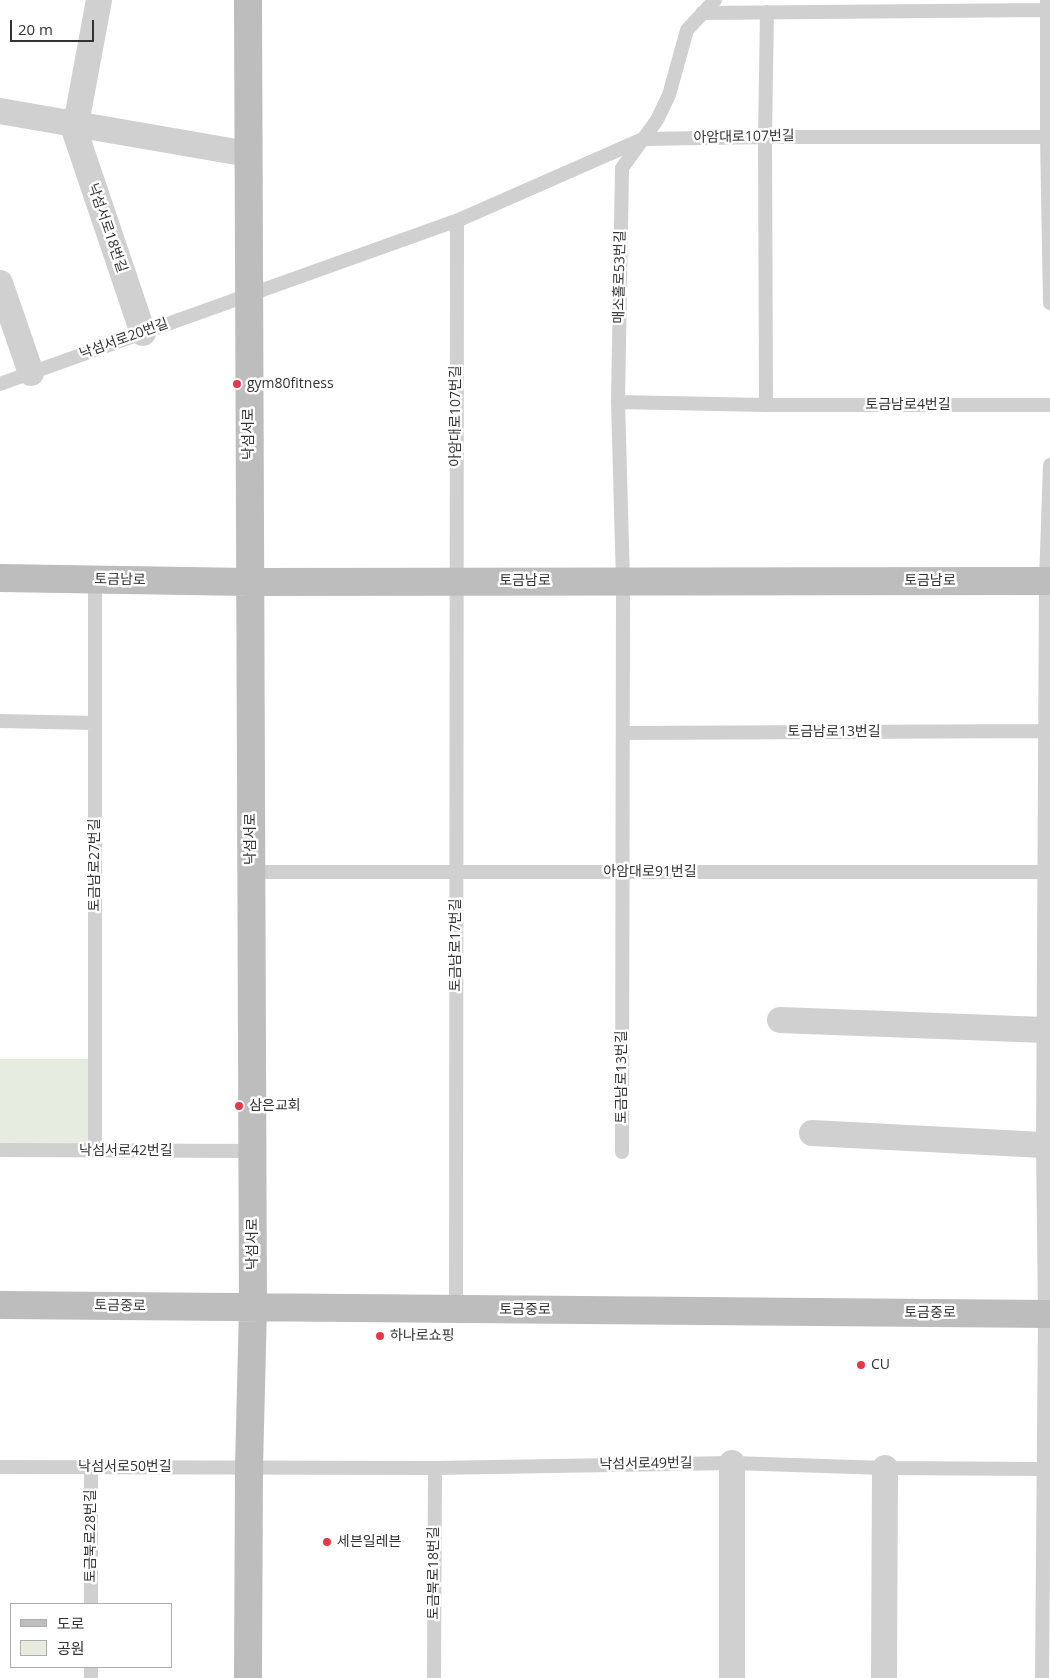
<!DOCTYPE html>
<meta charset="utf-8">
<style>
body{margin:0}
#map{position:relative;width:1050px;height:1678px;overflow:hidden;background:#fff;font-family:"Open Sans","Noto Sans KR",sans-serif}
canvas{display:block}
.legend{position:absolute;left:10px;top:1603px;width:162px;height:65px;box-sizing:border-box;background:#fff;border:1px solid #adadad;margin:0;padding:6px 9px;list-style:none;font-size:15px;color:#333}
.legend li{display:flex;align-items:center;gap:10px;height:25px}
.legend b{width:25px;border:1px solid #adadad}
.scale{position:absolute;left:10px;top:20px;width:84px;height:22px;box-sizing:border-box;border:2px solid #333;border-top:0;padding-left:6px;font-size:15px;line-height:18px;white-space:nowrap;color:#333;-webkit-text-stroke:4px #fff;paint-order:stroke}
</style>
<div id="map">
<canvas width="1050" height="1678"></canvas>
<ul class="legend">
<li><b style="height:6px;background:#bdbdbd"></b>도로</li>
<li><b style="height:14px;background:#e6ecdf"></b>공원</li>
</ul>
<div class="scale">20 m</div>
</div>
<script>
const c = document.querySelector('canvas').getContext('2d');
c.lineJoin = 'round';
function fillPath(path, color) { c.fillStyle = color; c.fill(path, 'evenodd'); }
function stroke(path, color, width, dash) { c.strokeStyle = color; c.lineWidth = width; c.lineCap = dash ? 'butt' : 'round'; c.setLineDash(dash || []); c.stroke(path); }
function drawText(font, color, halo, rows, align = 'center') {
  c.font = font + ' "Open Sans","Noto Sans KR",sans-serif'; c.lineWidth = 5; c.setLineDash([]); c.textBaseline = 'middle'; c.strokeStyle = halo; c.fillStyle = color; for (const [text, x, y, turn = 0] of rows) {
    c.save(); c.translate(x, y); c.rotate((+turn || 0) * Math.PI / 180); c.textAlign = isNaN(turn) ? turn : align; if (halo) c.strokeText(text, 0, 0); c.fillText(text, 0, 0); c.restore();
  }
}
fillPath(new Path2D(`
 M0,1059H88L90,1145H0Z`), '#e6ecdf');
stroke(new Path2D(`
 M1047,0V137L1050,303
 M702,13L1047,10
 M0,384L461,219L643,139L765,137H1050
 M618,402L766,405H1050
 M766,405L765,137L767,12
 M95,579V1150
 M0,721L95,723
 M623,733L1046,731
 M251,872H1050
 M0,1150L252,1151
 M622,1152L623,581L618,402L622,168L657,120L669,95L687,30L715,0
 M456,1309L457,221
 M0,1467L435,1468L732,1463L885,1468L1043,1469
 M91,1604V1467
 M91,1678V1667
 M434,1678L435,1468
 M1042,1678L1045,1314L1043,1145L1046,581L1050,465`), '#d0d0d0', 14);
stroke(new Path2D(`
 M0,111L248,154
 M72,123L143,333
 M76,124L99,0
 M0,283L31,373
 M780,1020L1045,1030
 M812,1133L1043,1145
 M732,1463V1678
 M884,1678L885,1468`), '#d0d0d0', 26);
stroke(new Path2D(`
 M248,0L253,1307L249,1467L248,1678
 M0,578L249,582L1050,581
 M0,1305L1050,1314`), '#bdbdbd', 28);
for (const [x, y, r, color] of [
 [237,384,5,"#e63946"],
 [239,1106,5,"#e63946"],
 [380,1336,5,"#e63946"],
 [861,1365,5,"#e63946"],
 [327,1542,5,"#e63946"]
]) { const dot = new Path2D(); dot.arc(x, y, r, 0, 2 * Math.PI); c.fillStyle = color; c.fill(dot); stroke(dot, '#fff', 2); }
drawText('14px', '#333', '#fff', [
 ["아암대로107번길",744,137,-1],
 ["낙섬서로18번길",107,228,71],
 ["매소홀로53번길",620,277,-89],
 ["낙섬서로20번길",124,339,-20],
 ["토금남로4번길",908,405],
 ["아암대로107번길",456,416,-90],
 ["낙섬서로",249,434,-90],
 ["토금남로",120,580,1],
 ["토금남로",525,581],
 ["토금남로",930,581],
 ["토금남로13번길",834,732],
 ["낙섬서로",251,839,-90],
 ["토금남로27번길",95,865,-90],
 ["아암대로91번길",650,872],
 ["토금남로17번길",456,945,-90],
 ["토금남로13번길",622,1077,-90],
 ["낙섬서로42번길",126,1151],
 ["낙섬서로",253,1244,-90],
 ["토금중로",120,1306,1],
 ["토금중로",525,1310],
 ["토금중로",930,1313],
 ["낙섬서로49번길",646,1464,-1],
 ["낙섬서로50번길",125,1467],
 ["토금북로28번길",91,1536,-90],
 ["토금북로18번길",434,1573,-90]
]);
drawText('14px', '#333', '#fff', [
 ["gym80fitness",247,384],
 ["삼은교회",249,1106],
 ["하나로쇼핑",390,1336],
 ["CU",871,1365],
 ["세븐일레븐",337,1542]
], 'left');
</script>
